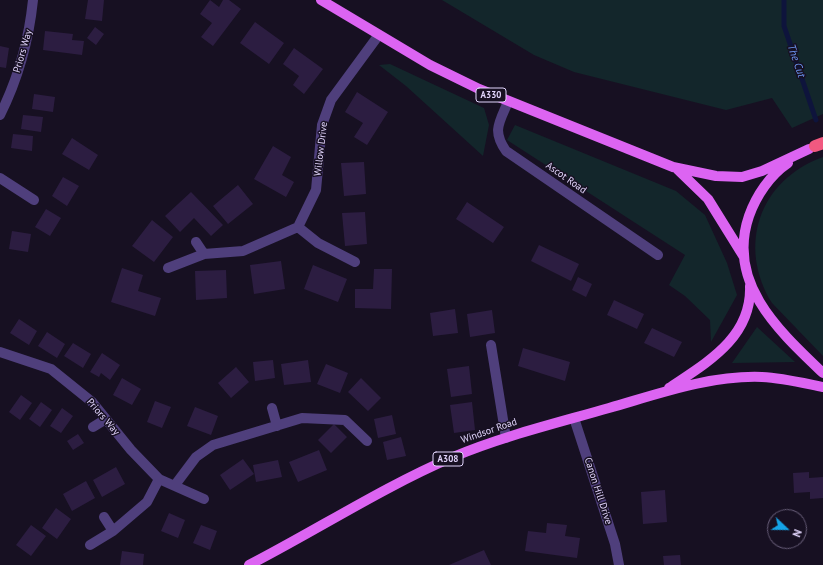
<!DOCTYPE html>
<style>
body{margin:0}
#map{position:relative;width:823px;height:565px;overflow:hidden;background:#171022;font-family:"PT Sans",sans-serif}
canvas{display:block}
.north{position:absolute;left:767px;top:509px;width:40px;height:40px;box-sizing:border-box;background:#171022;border:1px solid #685e79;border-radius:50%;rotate:112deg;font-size:11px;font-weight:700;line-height:16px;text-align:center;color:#e1d4fb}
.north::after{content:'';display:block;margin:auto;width:14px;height:18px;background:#14a3e7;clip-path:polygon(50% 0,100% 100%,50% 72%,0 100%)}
</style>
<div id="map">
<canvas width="823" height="565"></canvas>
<div class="north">N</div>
</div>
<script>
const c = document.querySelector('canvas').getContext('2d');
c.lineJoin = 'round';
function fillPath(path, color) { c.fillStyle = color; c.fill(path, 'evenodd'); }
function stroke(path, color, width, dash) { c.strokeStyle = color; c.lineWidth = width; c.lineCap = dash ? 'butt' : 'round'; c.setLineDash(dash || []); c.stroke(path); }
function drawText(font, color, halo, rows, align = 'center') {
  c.font = font + ' "PT Sans",sans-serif'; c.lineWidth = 3; c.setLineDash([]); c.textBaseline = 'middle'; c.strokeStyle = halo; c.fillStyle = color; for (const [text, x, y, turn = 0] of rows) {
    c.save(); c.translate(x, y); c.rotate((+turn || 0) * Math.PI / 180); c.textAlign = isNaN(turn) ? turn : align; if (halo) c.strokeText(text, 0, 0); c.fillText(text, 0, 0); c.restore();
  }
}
fillPath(new Path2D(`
 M442,0H823V114L792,128L772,98L726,110L574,72L534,55Z
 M390,64L484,108L489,125L483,156L406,86L379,65Z
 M515,125L676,191L705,215L727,263L737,295L711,342L710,320L685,296L669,285L685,255L507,140Z
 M823,157V356L772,303C737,246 759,180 823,157Z
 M757,327L795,362L732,363Z`), '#13262b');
stroke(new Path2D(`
 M784,0V26L816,120`), '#0e143c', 5);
fillPath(new Path2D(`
 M88,0H104L102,21L85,19Z
 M210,0L219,7L223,0H229L241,9L213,46L201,37L212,23L200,14Z
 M255,22L284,43L269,64L240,43Z
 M95,27L104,34L96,45L87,38Z
 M45,31L73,34L72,40L84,41L82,55L43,50Z
 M0,46L9,48L6,68L0,67Z
 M294,48L323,69L304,94L293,85L299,76L283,64Z
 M357,92L388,112L367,145L354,137L363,123L345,112Z
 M34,94L55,97L53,112L32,109Z
 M23,115L43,117L41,132L21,129Z
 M13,134L33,136L32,151L11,148Z
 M72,138L98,155L89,170L62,154Z
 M273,146L291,157L282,175L294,182L286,197L254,179Z
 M364,162L366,194L344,196L341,163Z
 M63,177L79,186L67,206L52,196Z
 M238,185L253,204L228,224L213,206Z
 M191,192L223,225L211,236L194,218L180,232L165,216Z
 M467,202L504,227L493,243L456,219Z
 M46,209L61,218L50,236L35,227Z
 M365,212L367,244L345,246L342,213Z
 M152,220L173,237L154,262L132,246Z
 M12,231L31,234L28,252L9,249Z
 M539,245L579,264L571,281L531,261Z
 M281,261L285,289L254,294L250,265Z
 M313,265L347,279L338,302L304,289Z
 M122,268L143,275L138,291L161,298L155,316L111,302Z
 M374,269H392L391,309L355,308V289H373Z
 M226,270L227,298L196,300L195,271Z
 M578,277L592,284L586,297L572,290Z
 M614,300L644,314L637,329L607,315Z
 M455,309L458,333L433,336L430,313Z
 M492,310L495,333L470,337L467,314Z
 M19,319L37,331L29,345L10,333Z
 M652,328L682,342L674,357L644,343Z
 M47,332L65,344L57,358L38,346Z
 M73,343L91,354L83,368L64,356Z
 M523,348L570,362L565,381L518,366Z
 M102,353L120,365L110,380L101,373L99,377L90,372Z
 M273,360L275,378L255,381L253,362Z
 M308,360L311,382L284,385L281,364Z
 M326,364L348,373L340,393L317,384Z
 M469,366L472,394L451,397L447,369Z
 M236,367L249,382L231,398L218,383Z
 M122,378L141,389L132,405L113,395Z
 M361,378L381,398L368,411L348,392Z
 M21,395L32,403L20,420L9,412Z
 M155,401L171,407L162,428L147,422Z
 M41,402L52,410L40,427L29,419Z
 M472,402L475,430L454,433L450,405Z
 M195,407L218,416L211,435L187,426Z
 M62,408L73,416L61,433L50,426Z
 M392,415L396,434L378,438L374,419Z
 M334,424L347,437L331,453L318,440Z
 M78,434L84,443L73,450L67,441Z
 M401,437L406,456L387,460L383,442Z
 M319,450L327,470L298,482L289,462Z
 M243,459L254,474L230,490L220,475Z
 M278,460L282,477L256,482L253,465Z
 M116,467L125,484L102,497L93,480Z
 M809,472V478L823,477V498L810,499V492L794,493L793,473Z
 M86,481L95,498L72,511L63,494Z
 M665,490L667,522L643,524L641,492Z
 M56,508L71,519L57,539L42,528Z
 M169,513L185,520L178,538L161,531Z
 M547,523L567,525L565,536L580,538L577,558L525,551L528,531L546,533Z
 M31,525L46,536L31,556L16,545Z
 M201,525L217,531L210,550L193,543Z
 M484,550L491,565H449Z
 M122,551L144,554L143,565H120Z
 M680,555L681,565H664L663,556Z`), '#2c1d41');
stroke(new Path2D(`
 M508,102C499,123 492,131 506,151L658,255
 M0,115C18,79 29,39 33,0
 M0,178L34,200
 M298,227L318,243L355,262
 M196,242L204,254
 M168,268L204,254L243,251L298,227L316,190L322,125L331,100L378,36
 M491,345L506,438
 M0,352L51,369L92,402L131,450L159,479L204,499
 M272,408L277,426
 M574,418L615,544L619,565
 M93,427L106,419
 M175,485L196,457L213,445L302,418L345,420L367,441
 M104,517L113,531
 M90,545L113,531L147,502L159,479`), '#4f3f7c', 10);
stroke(new Path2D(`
 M321,0L430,65L479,89L673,167L716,176L742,177L762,171L809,149
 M788,163C770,175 756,196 749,216C726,283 779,331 823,373
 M677,169L708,199L744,257
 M669,388C706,363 752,338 750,286
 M249,565C317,530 383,487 453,457C503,436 557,423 609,408C658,394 710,375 762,377C783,378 803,383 823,387`), '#dc64f2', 10);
stroke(new Path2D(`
 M815,146L823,143`), '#f15980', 12);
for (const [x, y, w] of [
 [491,95,30],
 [448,459,30]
]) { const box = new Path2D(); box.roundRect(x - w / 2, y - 7, w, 14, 3); c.fillStyle = '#171022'; c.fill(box); stroke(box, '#e1d4fb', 1); }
drawText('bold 9px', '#e1d4fb', null, [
 ["A330",491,95],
 ["A308",448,459]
]);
drawText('10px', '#e1d4fb', '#171022', [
 ["Priors Way",23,51,-74],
 ["Willow Drive",321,149,-83],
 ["Ascot Road",566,178,35],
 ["Priors Way",103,417,49],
 ["Windsor Road",489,431,-19],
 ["Canon Hill Drive",598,491,72]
]);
drawText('italic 11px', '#6b96f2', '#171022', [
 ["The Cut",796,61,71]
]);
</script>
